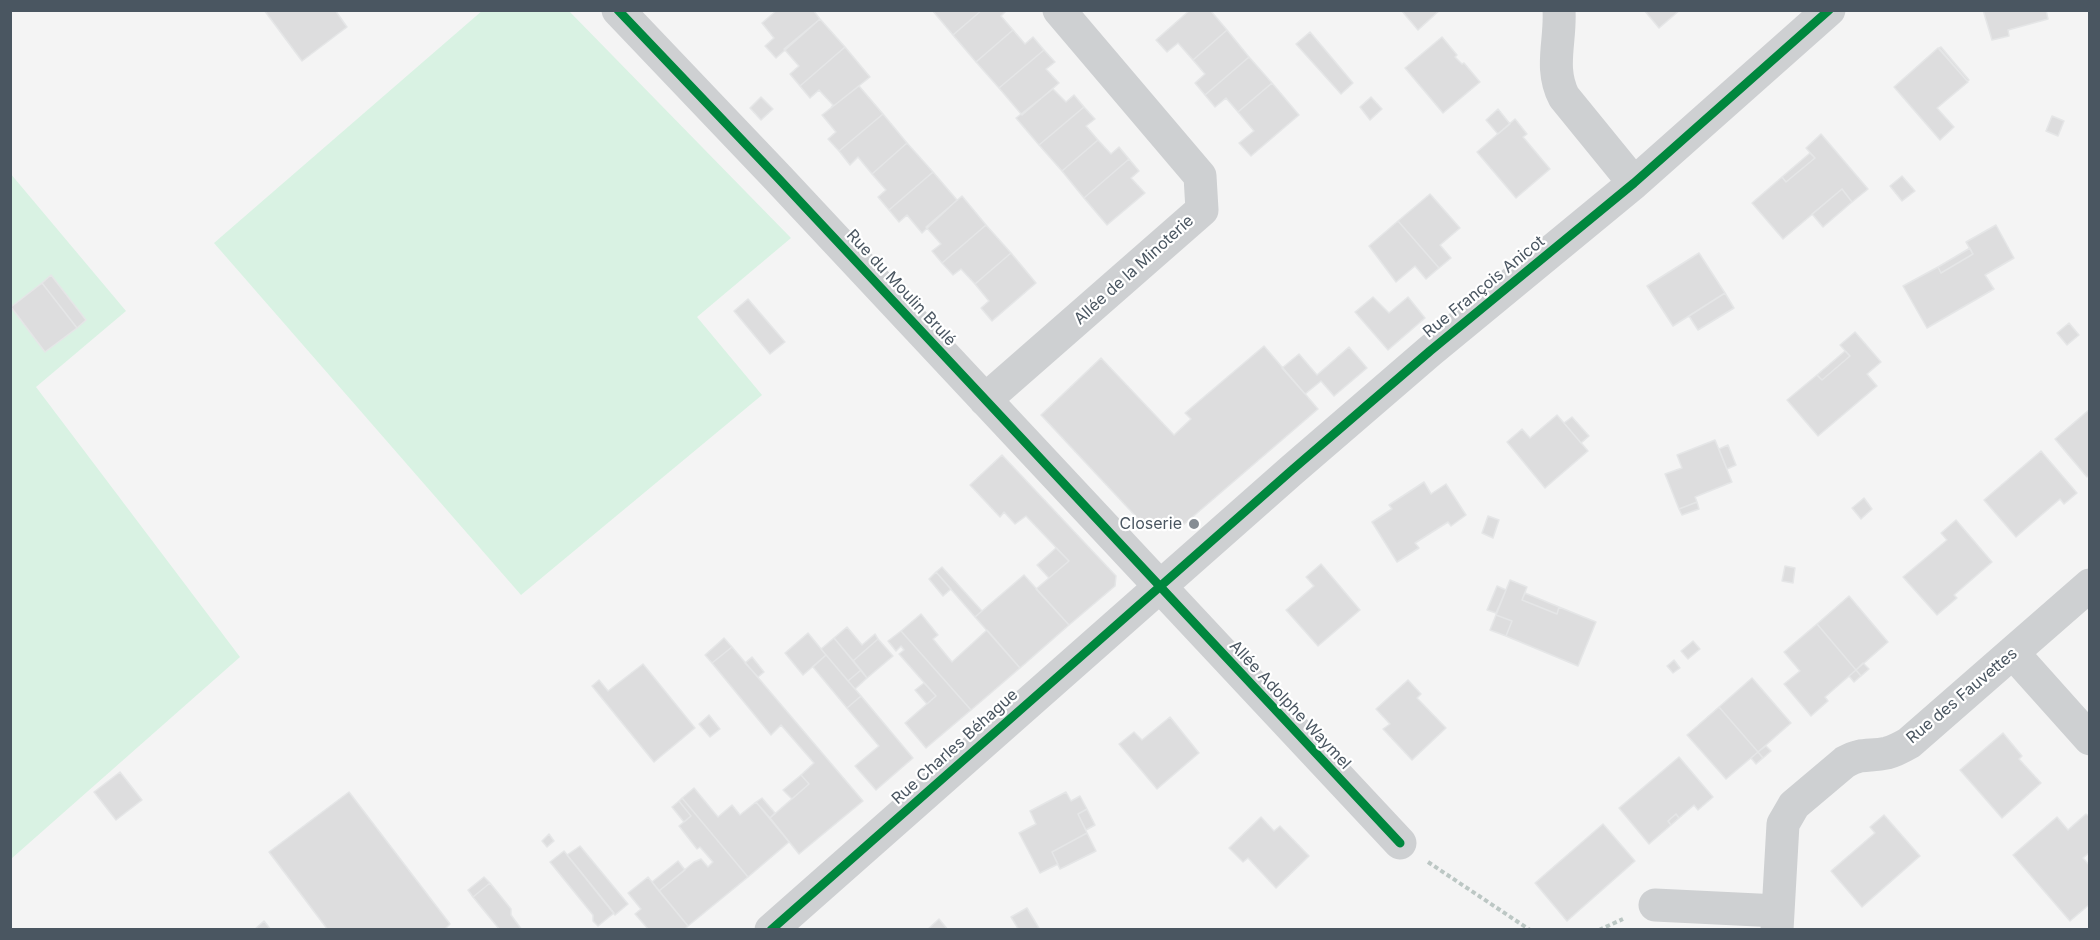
<!DOCTYPE html>
<meta charset="utf-8">
<style>
body{margin:0}
#map{position:relative;width:2100px;height:940px;overflow:hidden;background:#f4f4f4;font-family:Inter,sans-serif}
canvas{display:block}
.frame{position:absolute;inset:0;border:12px solid #4a5661;pointer-events:none}
</style>
<div id="map">
<canvas width="2100" height="940"></canvas>
<div class="frame"></div>
</div>
<script>
const c = document.querySelector('canvas').getContext('2d');
c.lineJoin = 'round';
function fillPath(path, color) { c.fillStyle = color; c.fill(path, 'evenodd'); }
function stroke(path, color, width, dash) { c.strokeStyle = color; c.lineWidth = width; c.lineCap = dash ? 'butt' : 'round'; c.setLineDash(dash || []); c.stroke(path); }
function drawText(font, color, halo, rows, align = 'center') {
  c.font = font + ' Inter,sans-serif'; c.lineWidth = 4.5; c.setLineDash([]); c.textBaseline = 'middle'; c.strokeStyle = halo; c.fillStyle = color; for (const [text, x, y, turn = 0] of rows) {
    c.save(); c.translate(x, y); c.rotate((+turn || 0) * Math.PI / 180); c.textAlign = isNaN(turn) ? turn : align; if (halo) c.strokeText(text, 0, 0); c.fillText(text, 0, 0); c.restore();
  }
}
fillPath(new Path2D(`
 M483,10L569,11L791,238L697,317L762,395L521,595L214,243Z
 M10,173L126,311L36,387L240,657L11,859Z`), '#d9f2e3');
const building = new Path2D(`
 M264,10H335L347,27L302,61Z
 M777,10H813L820,19L776,58L765,46L774,38L762,23Z
 M932,10H982L953,35Z
 M982,10H1007L1001,16L1013,30L976,62L953,35Z
 M1190,10H1210L1227,30L1193,60L1178,43L1167,52L1156,40Z
 M1401,10H1440L1418,30Z
 M1644,10H1680L1659,28Z
 M1983,10H2046L2048,19L2008,30L2009,36L1992,40Z
 M820,19L845,47L800,86L790,74L799,66L784,49Z
 M1013,30L1025,44L1033,37L1044,50L999,88L976,62Z
 M1227,30L1249,57L1205,95L1195,83L1205,74L1193,60Z
 M1310,32L1353,83L1341,94L1296,44Z
 M1442,37L1457,55L1455,57L1462,64L1464,63L1480,82L1443,113L1405,68Z
 M845,47L870,77L831,108L833,105L819,90L810,98L800,86Z
 M1941,47L1969,80L1967,81L1939,48Z
 M1938,48L1968,82L1937,108L1954,127L1940,140L1894,87Z
 M1044,50L1055,62L1046,69L1059,83L1022,115L999,88Z
 M1249,57L1272,83L1238,112L1226,98L1215,107L1205,95Z
 M1272,83L1299,115L1251,156L1239,143L1254,131L1238,112Z
 M859,86L883,114L839,151L828,139L836,132L822,115Z
 M1053,89L1066,102L1074,95L1084,107L1039,145L1016,118Z
 M761,97L773,109L761,120L750,108Z
 M1371,97L1382,109L1370,120L1360,107Z
 M1084,107L1095,119L1086,126L1098,140L1062,171L1039,145Z
 M1498,109L1510,124L1498,134L1486,120Z
 M883,114L907,143L872,174L858,157L850,165L839,151Z
 M2052,116L2064,121L2058,136L2046,131Z
 M1515,119L1527,134L1523,137L1550,169L1516,198L1477,152Z
 M1821,134L1868,189L1852,202L1842,189L1783,239L1752,203L1782,177L1786,182L1815,158L1806,148Z
 M1098,140L1111,154L1119,147L1129,159L1084,198L1062,171Z
 M907,143L933,172L889,210L878,197L886,190L872,174Z
 M1810,153L1815,158L1786,182L1782,177Z
 M1129,159L1139,171L1131,178L1145,193L1107,225L1084,198Z
 M933,172L957,200L922,233L907,215L899,222L889,210Z
 M1902,176L1915,191L1902,201L1890,186Z
 M1842,189L1852,202L1823,227L1812,214Z
 M1430,194L1460,228L1440,245L1451,258L1439,268L1398,221Z
 M962,196L986,225L942,263L932,251L941,244L926,227Z
 M1398,221L1439,268L1426,279L1415,266L1396,282L1369,246Z
 M986,225L1011,253L975,284L961,269L953,275L942,263Z
 M1996,225L2014,258L1985,275L1994,289L1927,328L1903,286L1938,267L1941,273L1973,254L1966,242Z
 M1970,248L1973,254L1941,273L1938,267Z
 M1011,253L1036,283L992,321L981,308L989,301L975,284Z
 M1699,253L1725,293L1673,326L1647,286Z
 M51,275L86,320L77,328L42,283Z
 M42,283L77,328L45,352L11,307Z
 M1725,293L1734,308L1698,330L1689,316Z
 M1373,297L1389,313L1408,297L1425,318L1388,350L1355,312Z
 M748,299L785,342L770,354L734,311Z
 M2069,323L2079,335L2067,345L2057,333Z
 M1855,332L1881,362L1867,374L1877,386L1818,436L1787,400L1817,375L1822,380L1850,356L1840,345Z
 M1264,346L1318,409L1182,526L1142,523L1041,415L1101,358L1174,435L1191,419L1185,413Z
 M1349,347L1367,368L1334,396L1321,381L1305,394L1282,368L1299,354L1317,375Z
 M1845,351L1850,356L1822,380L1817,375Z
 M2090,409V475L2087,477L2055,439Z
 M1557,415L1588,451L1545,488L1507,442L1522,429L1530,438Z
 M1572,417L1589,436L1581,443L1564,423Z
 M1715,440L1732,482L1695,497L1697,502L1679,509L1665,474L1682,468L1677,455Z
 M1728,445L1736,465L1727,469L1719,449Z
 M2041,451L2077,493L2064,504L2060,499L2016,537L1984,500Z
 M1002,455L1116,576L1115,586L1069,625L1036,589L1069,561L1026,516L1015,524L1004,512L1000,517L970,485Z
 M1424,482L1431,494L1446,484L1466,515L1451,526L1448,522L1415,543L1419,548L1397,562L1372,522L1392,509L1389,505Z
 M1864,498L1872,509L1861,519L1852,508Z
 M1697,502L1699,509L1682,515L1679,509Z
 M1488,516L1499,520L1493,538L1482,533Z
 M1956,520L1992,562L1954,595L1957,598L1937,615L1903,577L1947,540L1941,533Z
 M1056,548L1069,561L1049,578L1037,565Z
 M1321,564L1360,610L1318,646L1286,610L1314,586L1306,577Z
 M1785,566L1795,568L1793,583L1782,581Z
 M942,567L982,611L975,617L936,572Z
 M936,572L951,589L943,596L929,579Z
 M1024,575L1069,625L1020,668L975,617Z
 M1510,580L1527,587L1522,600L1557,614L1559,607L1596,622L1578,666L1506,636L1512,621L1496,615Z
 M1497,586L1506,590L1496,613L1487,610Z
 M1525,593L1559,607L1557,614L1522,600Z
 M1849,596L1888,642L1856,670L1817,624Z
 M921,614L938,635L933,639L952,662L987,630L1020,668L971,710L901,631Z
 M1496,615L1512,621L1506,636L1490,630Z
 M1817,624L1856,670L1825,697L1828,701L1811,716L1784,684L1800,671L1784,652Z
 M847,627L862,645L875,634L878,639L853,661L834,638Z
 M901,631L971,710L926,748L905,723L936,696L899,654L904,650L901,646L896,651L888,641Z
 M808,633L826,655L803,675L785,653Z
 M724,638L732,647L712,663L705,655Z
 M834,638L861,670L848,681L821,649Z
 M878,639L893,656L867,678L853,661Z
 M1693,641L1700,649L1688,659L1681,651Z
 M732,647L863,801L799,854L770,818L809,784L801,775L814,763L781,725L771,735L712,663Z
 M826,655L861,696L847,708L813,667Z
 M752,657L764,672L758,677L745,663Z
 M1674,660L1680,668L1673,673L1667,666Z
 M1863,663L1869,669L1861,676L1856,670Z
 M643,664L695,728L654,762L592,686L599,680L608,691Z
 M861,670L867,678L855,689L848,681Z
 M1856,670L1861,676L1854,682L1849,676Z
 M1752,678L1791,723L1758,752L1719,707Z
 M1408,680L1421,694L1417,698L1446,728L1412,760L1383,729L1390,724L1376,709Z
 M924,683L936,696L927,704L915,690Z
 M861,696L913,758L876,790L855,766L879,746L847,708Z
 M1719,707L1758,752L1726,779L1687,735Z
 M709,715L720,729L710,737L699,724Z
 M1170,717L1199,753L1157,789L1119,744L1134,732L1142,740Z
 M2003,733L2022,756L2019,759L2041,783L2002,818L1960,770Z
 M1766,746L1771,751L1763,758L1758,752Z
 M1758,752L1763,758L1756,764L1751,758Z
 M1679,757L1713,797L1698,810L1694,805L1679,818L1676,814L1668,821L1671,825L1649,844L1619,808Z
 M120,772L142,800L116,820L94,792Z
 M801,775L809,784L792,799L783,790Z
 M694,788L718,817L732,805L740,815L756,802L789,842L748,877L682,798Z
 M349,792L450,924L444,930H328L269,852Z
 M1066,792L1071,801L1080,796L1087,809L1078,814L1087,833L1052,852L1058,864L1040,873L1019,833L1036,824L1030,811Z
 M682,798L748,877L688,926L659,891L694,862L701,859L708,867L713,862L700,847L697,849L679,826L691,816L679,801Z
 M762,798L775,813L770,818L756,802Z
 M679,801L691,816L684,822L672,807Z
 M1087,809L1095,825L1086,830L1078,814Z
 M1676,814L1679,818L1671,825L1668,821Z
 M2086,814L2090,817V852L2083,858L2090,866V904L2070,921L2013,855L2057,817L2068,830Z
 M1884,815L1920,856L1862,907L1831,871L1875,833L1870,827Z
 M1261,817L1274,831L1280,826L1309,856L1276,888L1248,858L1243,862L1229,848Z
 M1603,824L1635,861L1567,921L1535,883Z
 M1087,833L1096,851L1060,869L1052,852Z
 M549,834L554,841L547,847L542,841Z
 M580,846L628,904L615,915L567,855Z
 M564,851L614,913L598,926L593,921V915L550,862Z
 M678,861L685,870L659,891L652,882Z
 M484,877L490,883L473,897L468,890Z
 M648,877L688,926L684,930H649L635,914L641,909L628,893Z
 M490,883L511,909V915L522,930H500L473,897Z
 M1027,908L1040,930H1019L1011,917Z
 M939,919L948,930H927Z
 M264,921L271,930H254Z`);
fillPath(building, '#ddddde');
stroke(building, '#e5e6e7', 1.5);
stroke(new Path2D(`
 M1428,862L1530,930
 M1599,930L1623,919`), '#bcc7c4', 4, [4.5, 3]);
stroke(new Path2D(`
 M618,10L778,178L1400,843
 M1559,10C1561,41 1549,68 1564,97L1634,183
 M985,400L1202,210L1200,176L1059,10
 M2013,653L2090,739
 M1655,905L1778,911
 M771,930L1292,470L1430,351L1634,183L1829,10
 M1777,930L1783,824L1794,805L1845,762C1863,752 1869,757 1887,753C1895,751 1902,747 1909,743L2090,585`), '#ced0d2', 33);
stroke(new Path2D(`
 M618,10L778,178L1400,843
 M771,930L1292,470L1430,351L1634,183L1829,10`), '#00873e', 9);
for (const [x, y, r, color] of [
 [1194,524,6,"#868d94"]
]) { const dot = new Path2D(); dot.arc(x, y, r, 0, 2 * Math.PI); c.fillStyle = color; c.fill(dot); stroke(dot, '#fff', 2); }
drawText('16px', '#4a5661', '#fff', [
 ["Allée de la Minoterie",1134,270,-42],
 ["Rue François Anicot",1484,287,-39],
 ["Rue du Moulin Brulé",901,288,47],
 ["Rue des Fauvettes",1962,696,-40],
 ["Allée Adolphe Waymel",1290,705,47],
 ["Rue Charles Béhague",955,747,-42]
]);
drawText('16px', '#4a5661', '#fff', [
 ["Closerie",1182,524]
], 'right');
</script>
